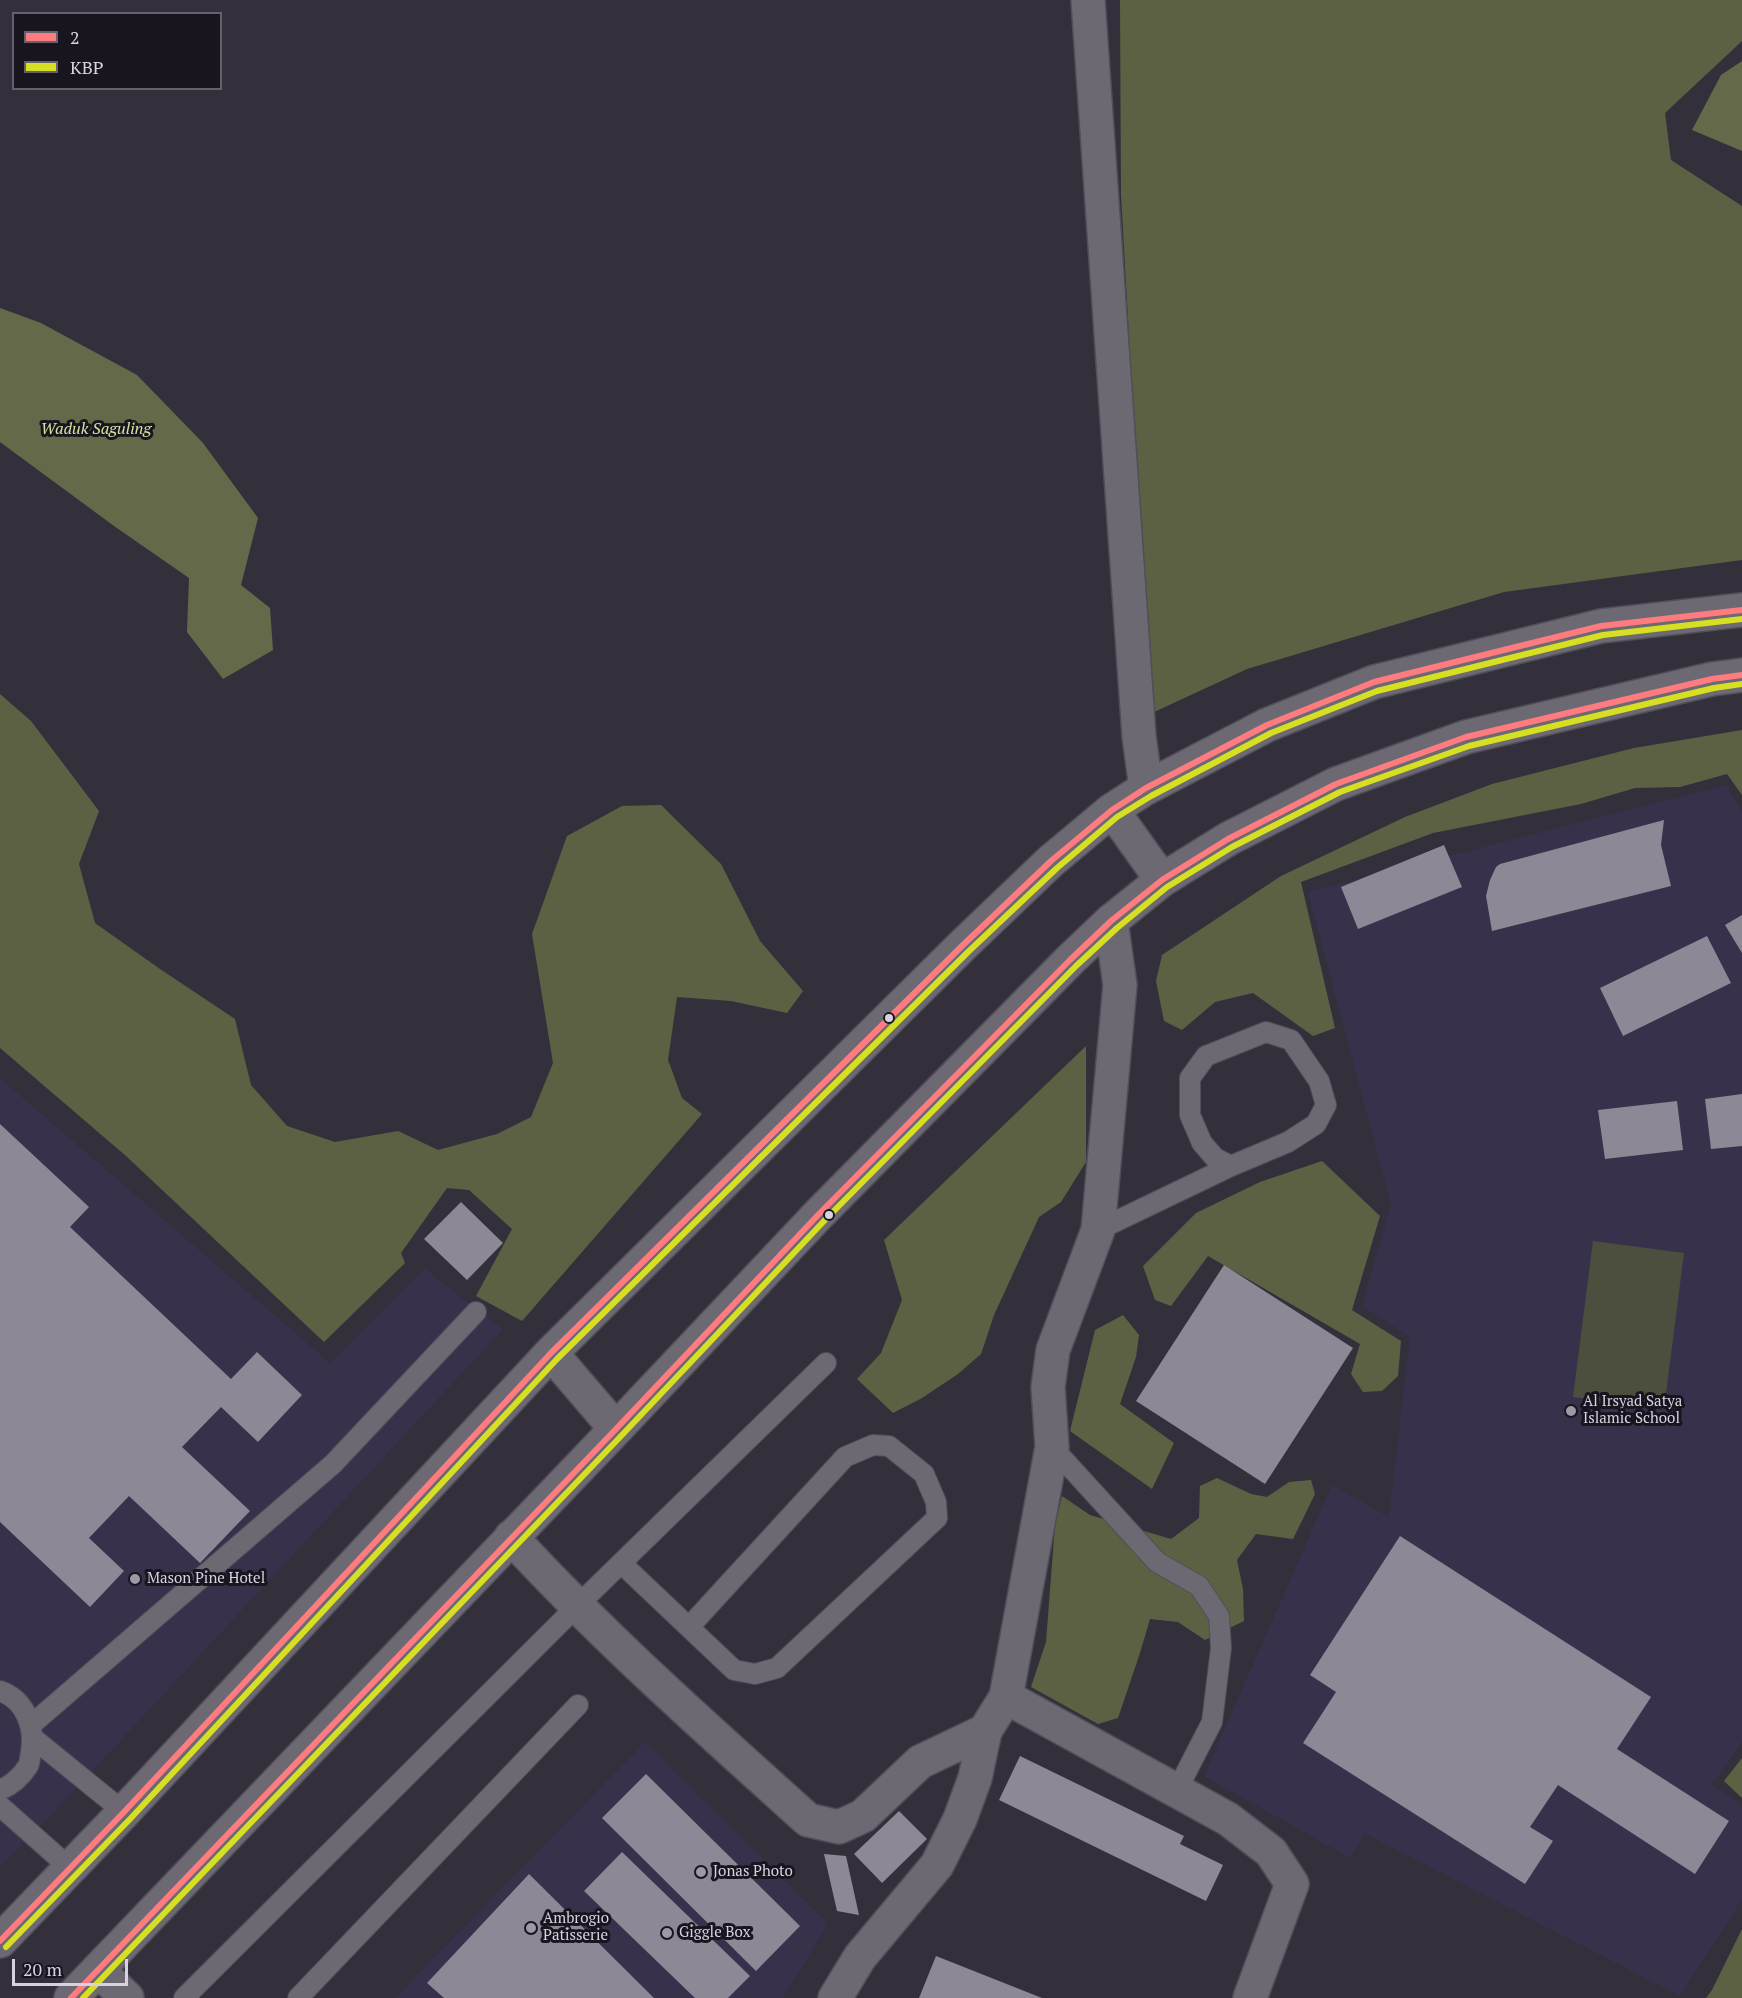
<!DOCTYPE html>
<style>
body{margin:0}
#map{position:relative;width:1742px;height:1998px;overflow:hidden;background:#33303c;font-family:"PT Serif",serif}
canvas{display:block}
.legend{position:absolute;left:12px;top:12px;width:210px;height:78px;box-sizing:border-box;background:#18151f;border:2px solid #64616d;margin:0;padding:8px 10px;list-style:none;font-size:18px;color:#d6d2e1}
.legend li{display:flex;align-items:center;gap:12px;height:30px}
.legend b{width:30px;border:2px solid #64616d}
.scale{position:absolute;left:12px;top:1959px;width:116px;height:27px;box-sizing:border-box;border:3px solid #d6d2e1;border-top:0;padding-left:8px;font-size:18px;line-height:21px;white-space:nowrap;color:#d6d2e1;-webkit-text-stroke:4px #18151f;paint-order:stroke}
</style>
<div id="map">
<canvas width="1742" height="1998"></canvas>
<ul class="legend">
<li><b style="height:8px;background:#fe7b7f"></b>2</li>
<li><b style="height:8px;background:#d7df23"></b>KBP</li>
</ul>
<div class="scale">20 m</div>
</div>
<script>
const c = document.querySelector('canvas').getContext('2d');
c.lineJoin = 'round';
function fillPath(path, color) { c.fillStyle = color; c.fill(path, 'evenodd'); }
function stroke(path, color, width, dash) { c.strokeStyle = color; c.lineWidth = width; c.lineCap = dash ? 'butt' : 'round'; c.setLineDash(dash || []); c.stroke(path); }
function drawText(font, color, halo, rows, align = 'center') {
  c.font = font + ' "PT Serif",serif'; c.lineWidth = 6; c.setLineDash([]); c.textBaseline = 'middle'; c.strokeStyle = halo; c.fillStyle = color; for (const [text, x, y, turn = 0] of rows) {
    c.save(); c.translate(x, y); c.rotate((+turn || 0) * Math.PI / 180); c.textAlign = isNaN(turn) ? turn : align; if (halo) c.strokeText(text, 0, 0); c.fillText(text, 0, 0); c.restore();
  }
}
fillPath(new Path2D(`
 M1726,785L1742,812V1742L1712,1784L1742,1807V1899L1680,1996L1364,1833L1350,1858L1204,1776L1332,1485L1389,1517L1410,1337L1362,1306L1391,1205L1308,892Z
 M0,1078L330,1363L425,1269L503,1329L70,1795L0,1867Z
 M645,1742L828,1924L783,1998H395Z`), '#38314b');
fillPath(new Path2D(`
 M1593,1241L1684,1253L1664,1409L1573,1397Z`), '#4c4f3d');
fillPath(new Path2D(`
 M1120,0H1742V41L1665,113L1671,160L1742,206V560L1504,592L1247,669L1152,713L1142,568L1121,195Z
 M0,694L31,721L99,811L79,864L95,923L160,969L235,1019L251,1085L287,1126L335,1142L398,1131L438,1150L497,1134L531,1117L553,1063L532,934L567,836L622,806L661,805L721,864L760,941L803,991L787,1013L731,1001L677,997L668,1060L682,1098L702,1114L522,1321L476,1296L512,1229L469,1190L447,1188L401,1253L405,1263L324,1342L126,1156L0,1048Z
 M1742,730V795L1727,774L1680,787L1635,788L1581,804L1433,833L1301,882L1335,1028L1313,1036L1253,993L1215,1002L1182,1030L1164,1021L1156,981L1162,955L1281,876L1405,817L1492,784L1634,748Z
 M1086,1046V1162L1061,1202L1039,1217L994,1315L981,1354L958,1374L922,1398L893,1413L857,1379L881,1353L902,1300L884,1240Z
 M1322,1161L1380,1216L1352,1310L1401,1341L1398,1376L1382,1391L1363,1392L1351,1374L1360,1344L1208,1256L1171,1306L1155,1300L1143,1266L1196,1213L1260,1182Z
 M1123,1315L1139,1335L1136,1357L1120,1404L1174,1443L1152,1489L1070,1431L1095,1330Z
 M1217,1478L1251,1494L1267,1497L1289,1482L1311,1480L1315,1494L1293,1539L1256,1534L1237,1560L1243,1589L1244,1621L1205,1640L1178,1622L1150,1619L1140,1653L1118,1718L1098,1724L1031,1687L1046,1642L1055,1525L1062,1496L1090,1515L1171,1539L1199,1518L1200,1486Z
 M1742,1758V1798L1724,1781Z
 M1742,1929V1998H1706L1712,1990Z`), '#5d6143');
fillPath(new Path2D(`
 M1742,61V151L1692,130L1721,75Z
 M0,308L41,323L137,375L203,443L258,518L241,585L270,608L273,650L223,679L187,632L189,578L114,526L0,442Z`), '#646a49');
fillPath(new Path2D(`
 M1664,820L1661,845L1671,886L1492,931L1486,896L1490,880L1496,867L1500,864Z
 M1444,845L1462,887L1358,929L1341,887Z
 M1742,915V953L1725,925Z
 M1707,936L1731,983L1623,1036L1600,988Z
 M1742,1094V1146L1711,1149L1705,1099Z
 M1677,1101L1683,1150L1605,1159L1598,1110Z
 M0,1124L89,1207L70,1227L231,1379L257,1352L302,1395L258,1442L221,1407L182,1447L250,1511L200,1563L129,1496L89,1538L124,1571L90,1607L0,1522Z
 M461,1202L503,1243L467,1280L424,1239Z
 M1224,1265L1353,1348L1265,1484L1136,1401Z
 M1400,1536L1651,1697L1617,1749L1729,1821L1695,1874L1558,1785L1530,1827L1553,1841L1525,1884L1303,1743L1336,1692L1310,1675Z
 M1020,1756L1184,1836L1180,1844L1223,1865L1206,1901L999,1800Z
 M646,1774L800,1926L756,1971L602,1818Z
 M899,1811L927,1839L882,1883L854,1854Z
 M622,1852L750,1976L728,1998H695L584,1891Z
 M824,1854L846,1856L859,1915L837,1911Z
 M529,1874L654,1998H444L427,1983Z
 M936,1956L1042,1998H919Z`), '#8c8895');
const service = new Path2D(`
 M1098,1230L1231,1166L1288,1142L1316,1124L1326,1105L1319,1081L1291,1040L1266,1032L1206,1056L1190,1078V1115L1202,1143L1215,1158L1231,1166
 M1052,1447L1157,1562L1199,1586L1219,1616L1221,1648L1212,1722L1177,1790
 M621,1563L734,1670L755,1674L777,1668L937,1518L936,1502L924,1474L889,1446L873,1445L845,1457L689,1627
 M0,1691C26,1700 35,1728 31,1752C30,1757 30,1762 28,1766C21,1777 12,1785 0,1790
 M31,1725L333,1464L476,1312
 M33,1738L124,1812
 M0,1806L70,1868
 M184,1998L576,1607L826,1363
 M298,1998L578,1705`);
const minor = new Path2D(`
 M1088,0L1139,736L1146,788
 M511,1537C604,1638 706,1728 808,1820L839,1827L863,1816L920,1762L985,1731
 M1006,1697L1228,1819L1271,1852L1292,1884L1250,1998
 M98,1970L127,1998
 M835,1998L860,1957L937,1865L960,1819L975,1778L985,1731L1006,1697L1052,1447L1048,1387L1053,1350L1098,1230L1120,985L1111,921`);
const secondary = new Path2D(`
 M1112,810L1162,880
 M551,1353L616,1429
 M0,1941L124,1812L551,1353L962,946L1051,861L1112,810L1146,788L1267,725L1374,682L1601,626L1742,610
 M71,1998L616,1429L818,1215L1070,960L1111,921L1162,880L1228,839L1336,784L1466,737L1712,679L1742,675`);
stroke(service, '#504e58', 22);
stroke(minor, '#504e58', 36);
stroke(secondary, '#504e58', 36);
stroke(service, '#6c6972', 20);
stroke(minor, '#6c6972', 33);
stroke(secondary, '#6c6972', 33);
stroke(new Path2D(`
 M0,1941L124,1812L551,1353L962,946L1051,861L1112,810L1146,788L1267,725L1374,682L1601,626L1742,610
 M71,1998L616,1429L818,1215L1070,960L1111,921L1162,880L1228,839L1336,784L1466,737L1712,679L1742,675`), '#fe7b7f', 6);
stroke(new Path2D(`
 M6,1947L131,1818L557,1359L968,952L1057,868L1117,817L1151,796L1271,733L1377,691L1603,635L1742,619
 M83,1998L622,1435L824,1221L1076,966L1117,928L1167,887L1232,847L1340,792L1469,746L1714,688L1742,684`), '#d7df23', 6);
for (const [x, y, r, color] of [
 [889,1018,5,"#d6d2e1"],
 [829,1215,5,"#d6d2e1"],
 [1571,1411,6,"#9d99a7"],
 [135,1579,6,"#9d99a7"],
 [701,1872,6,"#9d99a7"],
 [531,1928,6,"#9d99a7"],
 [667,1933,6,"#9d99a7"]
]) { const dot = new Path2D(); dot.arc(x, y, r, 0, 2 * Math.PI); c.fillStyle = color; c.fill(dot); stroke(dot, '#18151f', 2); }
drawText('15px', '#d6d2e1', '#18151f', [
 ["Al Irsyad Satya",1583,1402],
 ["Islamic School",1583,1419],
 ["Mason Pine Hotel",147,1579],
 ["Jonas Photo",713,1872],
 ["Ambrogio",543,1919],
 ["Patisserie",543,1936],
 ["Giggle Box",679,1933]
], 'left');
drawText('italic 16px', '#d8e3a2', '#18151f', [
 ["Waduk Saguling",96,429]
]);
</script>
